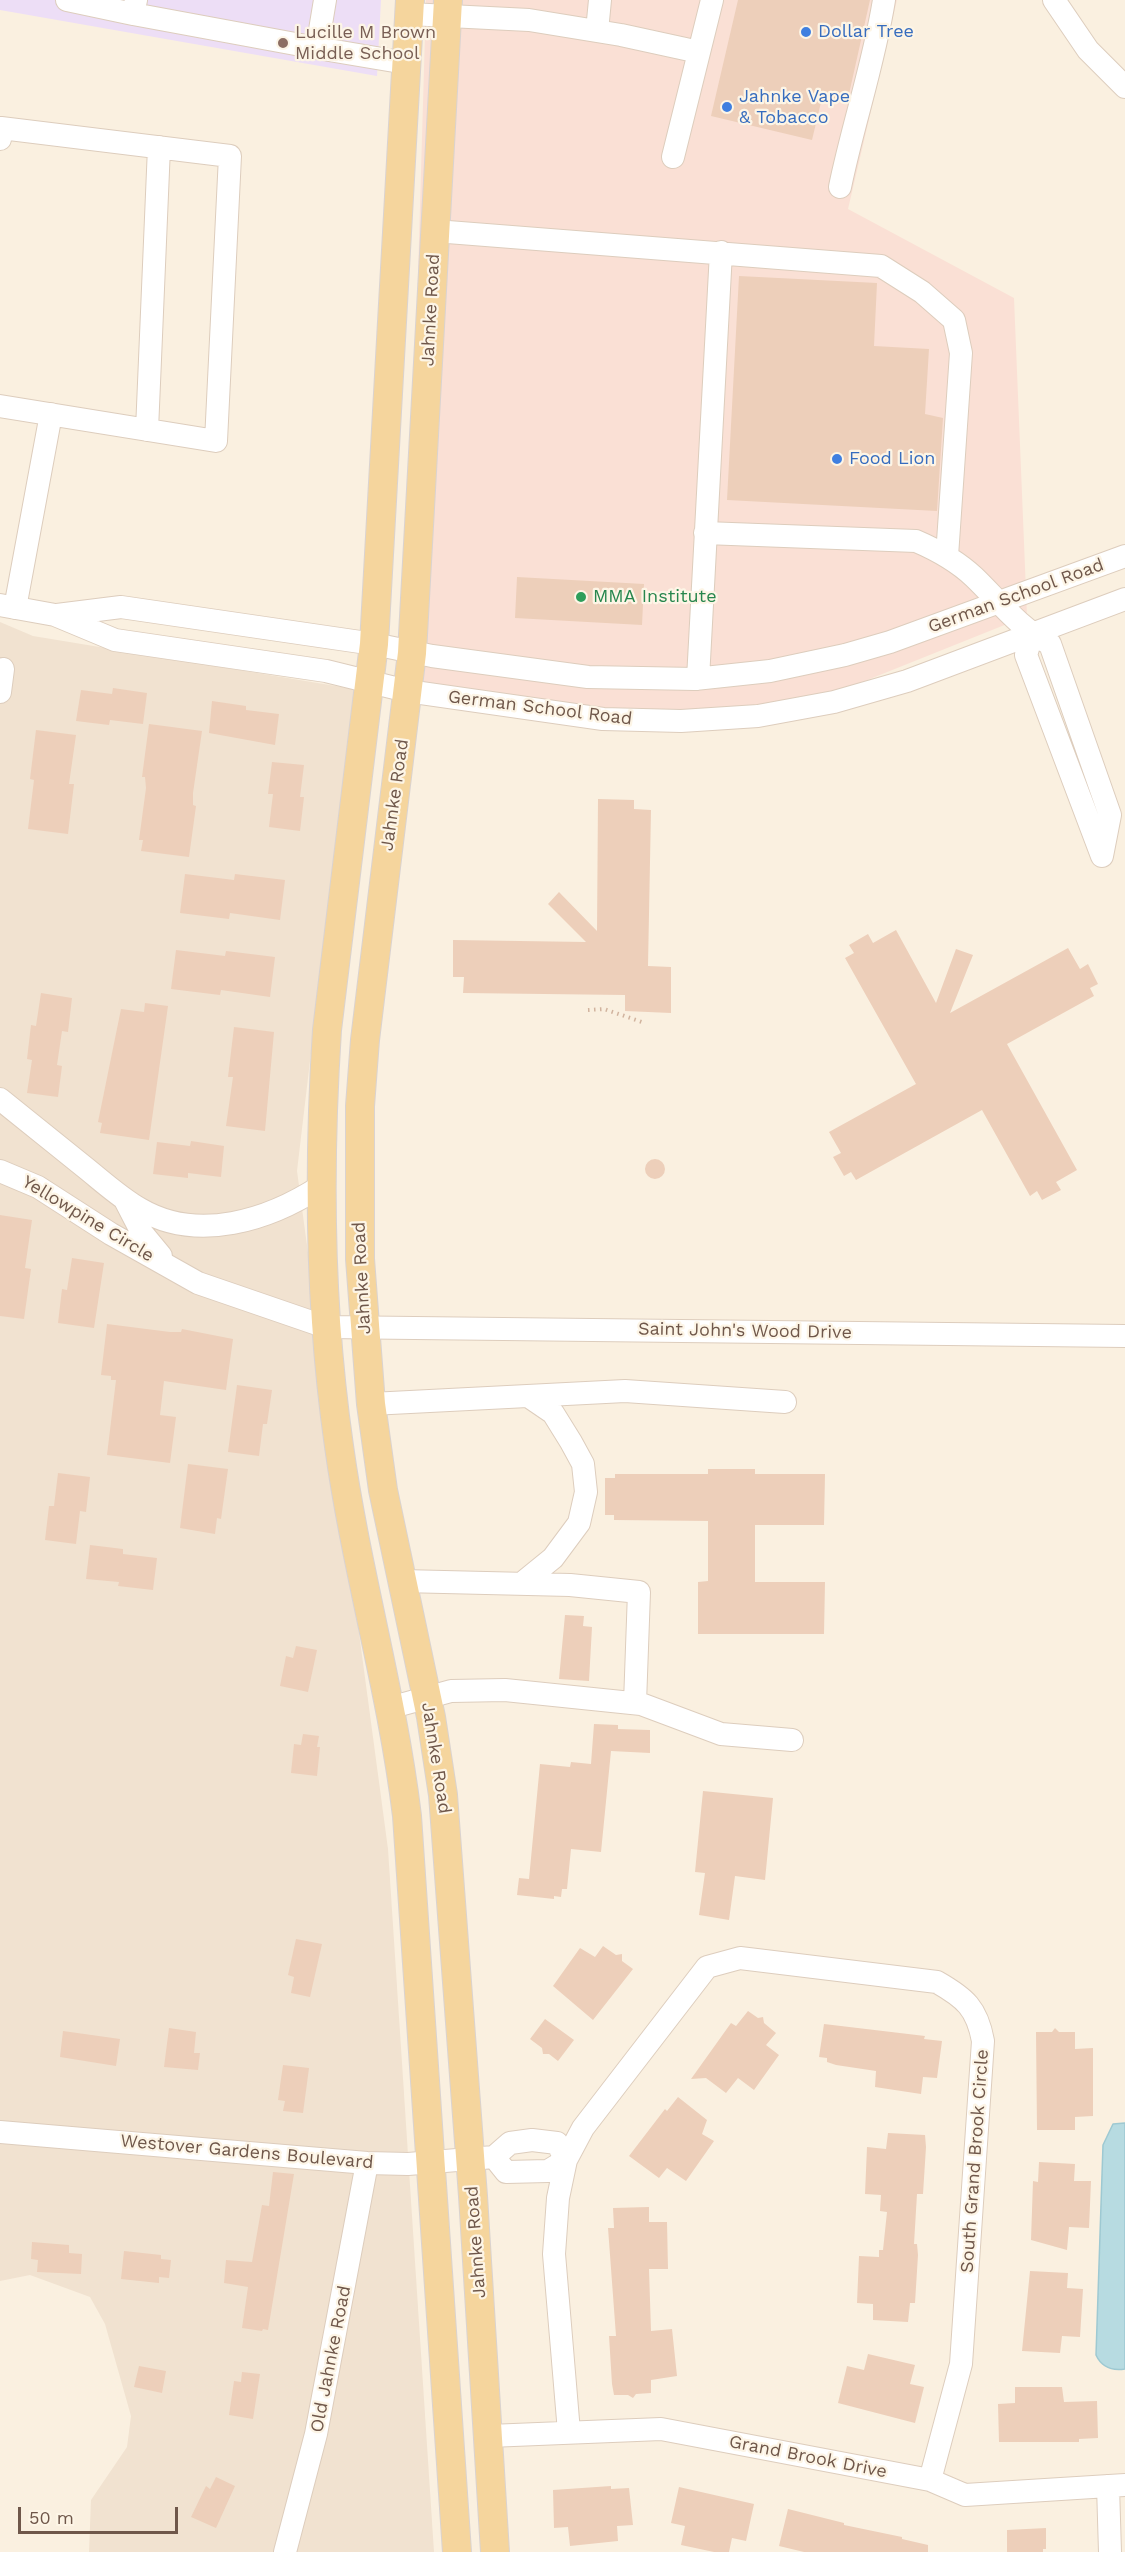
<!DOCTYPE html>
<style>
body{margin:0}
#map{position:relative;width:1125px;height:2552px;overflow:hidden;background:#faf0e0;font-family:"Work Sans",sans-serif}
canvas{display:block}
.scale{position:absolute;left:18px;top:2507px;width:160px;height:27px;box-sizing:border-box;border:3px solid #6f574a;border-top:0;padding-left:8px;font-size:18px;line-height:21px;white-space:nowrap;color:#6f574a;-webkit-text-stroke:4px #fdf5e6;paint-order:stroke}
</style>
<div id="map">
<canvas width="1125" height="2552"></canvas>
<div class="scale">50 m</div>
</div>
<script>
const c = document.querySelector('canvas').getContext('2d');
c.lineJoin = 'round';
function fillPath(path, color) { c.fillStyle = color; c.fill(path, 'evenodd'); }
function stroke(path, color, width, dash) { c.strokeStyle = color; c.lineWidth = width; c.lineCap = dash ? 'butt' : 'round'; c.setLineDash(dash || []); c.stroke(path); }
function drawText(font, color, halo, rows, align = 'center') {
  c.font = font + ' "Work Sans",sans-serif'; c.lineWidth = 4.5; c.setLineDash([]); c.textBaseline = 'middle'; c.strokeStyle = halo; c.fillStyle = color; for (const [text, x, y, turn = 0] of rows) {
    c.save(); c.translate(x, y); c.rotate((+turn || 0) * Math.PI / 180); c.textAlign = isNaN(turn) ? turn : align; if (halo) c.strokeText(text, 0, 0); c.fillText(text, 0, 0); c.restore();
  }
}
fillPath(new Path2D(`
 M0,622L33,636L354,689L297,1171L388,1849L434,2552H89L91,2500L127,2447L131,2416L105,2324L90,2297L30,2275L0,2281Z`), '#f1e2d0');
fillPath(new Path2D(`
 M426,0H897L848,209L1014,298L1027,616L790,711L655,725L393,694L408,618Z`), '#fae0d5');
fillPath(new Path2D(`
 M0,0H381L377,76L0,10Z`), '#eddef6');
const water = new Path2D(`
 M1125,2123V2369C1112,2371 1102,2368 1096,2355L1103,2145L1113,2124Z`);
fillPath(water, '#b7dbe1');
stroke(water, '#9ec9d2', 1.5);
fillPath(new Path2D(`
 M738,0H870L847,103L822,98L812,140L711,116Z
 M739,276L877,283L874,346L929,349L925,414L943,418L937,511L727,500Z
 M517,577L644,584L642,625L515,618Z
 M113,688L147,693L143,724L110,720L109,725L76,721L81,690L112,694Z
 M212,701L246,706V710L279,714L275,745L209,733Z
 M149,724L202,731L193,793V805L196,806L189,857L141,851L143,840H139L146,788L145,777H142Z
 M36,730L76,735L69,784H74L68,834L28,829L34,780L30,779Z
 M272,762L304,765L300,797H304L300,831L269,827L273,794H268Z
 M598,799L634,800V809L651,810L648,966L671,967V1013L625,1011V995L463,993L464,977H453V940L586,942L548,904L559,892L597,931Z
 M185,874L234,880L235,874L285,880L280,920L230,913L229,919L180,913Z
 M896,930L936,1003L956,949L973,955L950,1013L1068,948L1080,969L1088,964L1098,984L1090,988L1094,996L1007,1044L1077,1170L1056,1182L1061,1190L1042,1200L1037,1191L1030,1196L982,1110L856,1180L851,1172L844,1176L833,1157L841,1153L829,1132L916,1084L845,958L854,953L849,945L868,934L873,943Z
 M176,950L225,956L226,951L275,957L270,997L221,990L220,995L171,989Z
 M41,993L72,998L68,1032L62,1031L57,1065L62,1066L58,1097L27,1093L32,1060L27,1059L31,1025L36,1026Z
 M145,1003L168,1006L149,1140L100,1133L102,1123L98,1122L121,1009L144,1012Z
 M234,1027L274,1032L265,1131L226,1126L233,1077H228Z
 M191,1141L224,1146L221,1177L188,1173V1178L153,1174L157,1142L190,1146Z
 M645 1169a10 10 0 1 1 20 0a10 10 0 1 1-20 0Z
 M0,1215L32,1220L25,1268L31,1269L24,1319L0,1316Z
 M72,1258L104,1263L94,1328L58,1323L62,1289L67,1290Z
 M107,1324L170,1332H181L182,1329L233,1339L226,1390L164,1381L160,1415L176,1417L170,1463L107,1455L116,1380H111V1376L101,1375Z
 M237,1385L272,1390L267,1424H263L259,1456L228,1452Z
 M188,1464L228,1469L221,1519L217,1518L215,1534L180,1528Z
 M708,1469H755V1474H825L824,1525H755V1582H825L824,1634H698V1582L708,1581V1521L614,1520V1515H605V1478H615V1474H708Z
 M58,1473L90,1477L86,1512L80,1511L76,1544L45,1540L49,1506H54Z
 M90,1545L123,1549V1554L157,1558L153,1590L118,1586L119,1582L86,1579Z
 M565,1615L584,1616L583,1626L592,1627L589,1681L559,1679Z
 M296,1646L317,1650L308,1692L280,1686L286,1656L293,1658Z
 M594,1724L618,1725V1729L650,1730V1753L611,1751L601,1852L571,1849L567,1889H562L561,1897L554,1896V1899L517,1895L519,1878L529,1879L540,1764L570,1767L571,1762L591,1764Z
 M303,1734L319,1736L317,1747H320L317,1776L291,1773L294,1744L301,1745Z
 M703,1791L773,1798L765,1880L735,1876L729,1920L699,1915L705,1873L695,1872Z
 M296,1939L322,1944L310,1997L291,1993L294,1977L288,1975Z
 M603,1946L616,1955L622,1954V1961L633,1969L593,2020L553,1986L580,1948L595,1957Z
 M748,2011L758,2018L763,2017L764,2023L776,2033L766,2045L779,2055L754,2090L738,2078L726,2093L706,2078L691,2079L731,2023L736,2026Z
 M545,2019L574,2040L558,2061L549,2054H543L542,2048L530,2039Z
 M824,2024L925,2036L924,2039L942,2041L937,2078L923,2077L921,2094L875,2087L876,2071L836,2065L827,2062V2058L819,2057Z
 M169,2028L196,2032L194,2053H200L198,2070L164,2067Z
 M1055,2028L1059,2032H1075V2049L1093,2048V2116L1075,2117V2130H1037L1036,2032H1052Z
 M63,2031L120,2039L116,2066L60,2057Z
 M283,2065L309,2068L303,2113L283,2111L285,2101L278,2100Z
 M678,2097L707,2120L702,2134L714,2141L686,2181L667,2168L659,2178L629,2156L665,2109L667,2111Z
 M888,2133L925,2135L926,2147L923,2194H917L914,2244H917L918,2255L915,2303H910L908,2322L873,2320V2304L857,2303L859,2256L879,2257V2250H883L887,2212L880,2211L881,2195L865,2194L867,2147L886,2149Z
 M1039,2162L1075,2164L1074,2181H1091L1089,2228L1069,2227L1067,2250L1031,2240L1033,2181L1038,2182Z
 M273,2172L294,2174L268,2330L263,2329L262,2331L242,2328L248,2287L224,2283L226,2260L252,2262L262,2205L269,2206Z
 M649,2207V2222H667L668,2269H649L651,2331L672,2329L677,2376L651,2380V2393L636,2394L633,2398L628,2395H614L612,2384L609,2336H616L608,2228H614L613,2208Z
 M32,2242L69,2245V2253L82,2254L81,2274L37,2272L38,2260L31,2259Z
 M124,2251L161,2255V2259L171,2260L169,2278L159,2277V2283L121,2279Z
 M1030,2271L1068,2273L1067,2288L1083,2289L1080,2337L1062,2336L1060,2353L1022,2351Z
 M868,2354L915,2365L910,2384L924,2387L915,2423L838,2403L847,2366L864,2370Z
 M139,2366L166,2371L162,2393L134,2387Z
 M242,2372L260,2374L253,2419L229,2415L234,2381L241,2382Z
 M1015,2387H1062L1064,2402L1097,2401L1098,2438L1079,2439V2442H999L998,2404L1015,2403Z
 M216,2477L235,2486L216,2528L191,2517L206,2486L210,2489Z
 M611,2486V2489L629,2488L633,2525L617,2526L618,2541L570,2546L568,2527L554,2528L553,2490Z
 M679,2487L754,2504L746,2541L732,2538L729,2552H714L681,2545L685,2526L671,2523Z
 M788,2509L844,2523V2525L902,2537V2539L928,2545V2552H804L779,2546Z
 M1046,2528V2549H1043V2552H1007V2530Z`), '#edcfba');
const minor = new Path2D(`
 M67,0L133,14
 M136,0L133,14L317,48
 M325,0L317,48L406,63
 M1054,0L1088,50L1125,87
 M409,14L529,20L621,35L699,52
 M597,31L600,0
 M0,139L1,128L230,156L216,441L0,406
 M673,157L712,0
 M840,187C853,124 874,63 884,0
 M435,231L881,266L922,292L954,320L961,353L947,556
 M147,430L159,147
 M705,533L916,541C937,550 957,561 974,577C999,601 1019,628 1050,644L1110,815L1102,856
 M0,605L55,615L115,640L326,671L407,691L603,719L681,721L758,716L834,702L907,681L1125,599
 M15,608L51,414
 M57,615L121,607L374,644L432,656L588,677L695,679L770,671L845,655L890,642L1125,556
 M1032,635L1026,655L1102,856
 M698,679L721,252
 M0,692L3,669
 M0,1099C27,1121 55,1143 82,1165C101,1180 119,1197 140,1209C198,1243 269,1220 321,1186
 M0,1171L38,1187L111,1234L198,1283L326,1327L1125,1336
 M125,1200L142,1233L161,1256
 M371,1404L625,1391L785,1402
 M402,1581L570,1585L639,1592L635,1703
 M521,1584L553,1558L579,1523L586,1492L583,1464L571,1442L553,1413L528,1396
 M389,1708L451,1691L505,1690L641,1704L721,1734L792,1740
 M0,2132L367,2163L408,2164L494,2157
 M532,2140L557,2143L566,2160L548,2171L506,2172L494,2157L510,2143Z
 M569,2432L554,2254L558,2198L566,2160L583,2128L707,1967L740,1958L937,1982C965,1998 977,2008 983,2041L961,2364L930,2480
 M489,2436L661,2429L930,2480L965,2495L1125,2485
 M1108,2486L1110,2552
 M285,2552L316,2434L367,2163`);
const major = new Path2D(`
 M410,0L374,644L327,1030C318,1169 319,1308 339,1446C356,1570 392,1691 407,1816L457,2552
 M448,0L412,653L365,1040L360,1106V1259L371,1404L383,1490L431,1717L443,1795L473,2196L495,2552`);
stroke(minor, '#ddcdbd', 24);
stroke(major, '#dad3d0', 30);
stroke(new Path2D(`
 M588,1010L604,1009L642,1022`), '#d1b39e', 4, [1.5, 4.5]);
stroke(minor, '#fff', 22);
stroke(major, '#f5d59d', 28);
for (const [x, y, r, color] of [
 [806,32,6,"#3f7fe0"],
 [283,43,6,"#8d6e63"],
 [727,107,6,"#3f7fe0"],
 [837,459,6,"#3f7fe0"],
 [581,597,6,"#2e9e5b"]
]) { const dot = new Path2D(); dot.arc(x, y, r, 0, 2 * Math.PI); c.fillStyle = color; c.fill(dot); stroke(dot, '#fdf5e6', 2); }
drawText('18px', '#366cbe', '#fdf5e6', [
 ["Dollar Tree",818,32],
 ["Jahnke Vape",739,97],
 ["& Tobacco",739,118],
 ["Food Lion",849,459]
], 'left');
drawText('18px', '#785e54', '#fdf5e6', [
 ["Lucille M Brown",295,33],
 ["Middle School",295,54]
], 'left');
drawText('18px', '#6f574a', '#fdf5e6', [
 ["Jahnke Road",431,310,-87],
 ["German School Road",1016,596,-20],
 ["German School Road",540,708,7],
 ["Jahnke Road",395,795,-82],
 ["Yellowpine Circle",88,1219,31],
 ["Jahnke Road",362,1278,-93],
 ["Saint John's Wood Drive",745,1331,1],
 ["Jahnke Road",436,1758,81],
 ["Westover Gardens Boulevard",247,2152,5],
 ["South Grand Brook Circle",975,2161,-86],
 ["Jahnke Road",476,2242,-94],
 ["Old Jahnke Road",331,2359,-79],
 ["Grand Brook Drive",808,2457,11]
]);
drawText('18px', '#27864d', '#fdf5e6', [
 ["MMA Institute",593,597]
], 'left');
</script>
